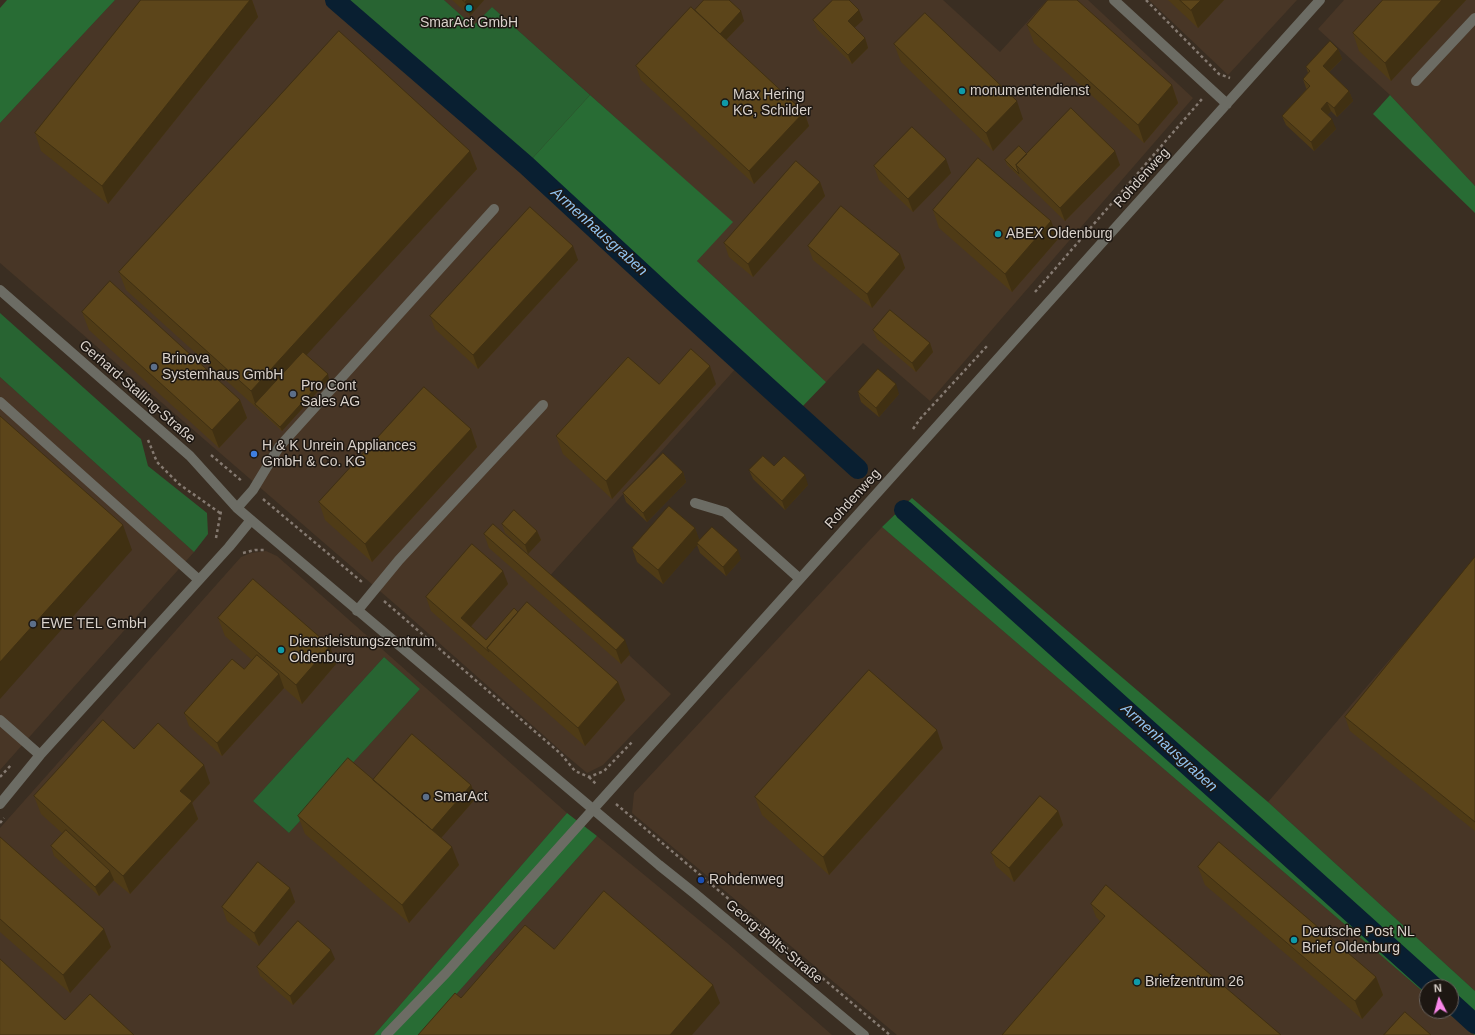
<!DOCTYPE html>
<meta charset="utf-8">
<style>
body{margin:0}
#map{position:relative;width:1475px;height:1035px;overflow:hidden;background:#3a2e22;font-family:Helvetica,sans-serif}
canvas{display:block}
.north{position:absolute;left:1419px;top:979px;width:40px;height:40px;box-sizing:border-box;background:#1d1712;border:1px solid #68615c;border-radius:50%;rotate:354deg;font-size:11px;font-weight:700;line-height:16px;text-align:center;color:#d9d1ca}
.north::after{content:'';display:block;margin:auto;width:14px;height:18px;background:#f987e9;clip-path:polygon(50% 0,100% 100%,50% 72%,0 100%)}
</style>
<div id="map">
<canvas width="1475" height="1035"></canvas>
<div class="north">N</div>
</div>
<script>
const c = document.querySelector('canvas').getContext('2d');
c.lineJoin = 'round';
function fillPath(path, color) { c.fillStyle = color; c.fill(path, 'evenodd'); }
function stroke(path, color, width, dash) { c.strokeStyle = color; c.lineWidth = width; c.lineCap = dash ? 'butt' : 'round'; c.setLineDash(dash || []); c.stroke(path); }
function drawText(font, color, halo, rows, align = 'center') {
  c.font = font + ' Helvetica,sans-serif'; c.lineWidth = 3; c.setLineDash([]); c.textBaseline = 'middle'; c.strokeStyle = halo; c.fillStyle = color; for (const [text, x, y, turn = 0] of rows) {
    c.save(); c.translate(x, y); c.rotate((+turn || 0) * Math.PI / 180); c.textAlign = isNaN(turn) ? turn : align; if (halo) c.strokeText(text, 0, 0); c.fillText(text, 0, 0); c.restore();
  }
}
fillPath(new Path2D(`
 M115,0H329L525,172L738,366L547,579L671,694L603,765L587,773L568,757L403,611L0,263V123Z
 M444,0H943L1000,52L1047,0H1088L1193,98L930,401L863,343L826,382L697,261L732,222L492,7L473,26Z
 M1149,0H1297L1228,75Z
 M1344,0H1475V186L1390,95L1318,29Z
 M0,377L194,552L0,770Z
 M882,527L1427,995V1011H1446L1474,1035H897L632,813L634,793Z
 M266,551L277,556L567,813L374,1035H0V828L241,557L251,553ZM384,657L420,689L289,833L253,801Z
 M1475,560V991L1268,802Z
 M597,836L727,943L832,1035H420Z`), '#483626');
fillPath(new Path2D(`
 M345,0H444L473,26L492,7L590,95L530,161Z
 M0,313L141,439L148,466L207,513L208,534L194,552L0,377Z
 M384,657L420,689L289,833L253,801Z`), '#286432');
fillPath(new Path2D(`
 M7,0H115L0,123V8Z
 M590,95L733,222L697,261L826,382L801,408L530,161Z
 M1390,95L1475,186V213L1373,114Z
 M912,498L1268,802L1475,991V1035L1446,1011H1451V987H1427V995L882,527Z
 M567,813L597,836L420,1035H374Z`), '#286c34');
stroke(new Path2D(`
 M335,0L526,165L674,302L858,469
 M904,510L1434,987
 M1451,1002L1475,1024`), '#091f31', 20);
stroke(new Path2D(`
 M1146,0L1219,74L1230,78
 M1035,292L1202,99
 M913,429L920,419L988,345
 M148,440L157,462L179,484L220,513
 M211,455L243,482
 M263,499L362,582
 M216,538L221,511
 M243,553L255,550H264
 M384,601L561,754L575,771L589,777L604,771L633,741
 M0,777L12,764
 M589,777L597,785
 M616,804L890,1035
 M0,823L4,818`), '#857a71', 2.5, [3, 3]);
stroke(new Path2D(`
 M1114,0L1227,104
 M1416,81L1475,18
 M0,290L190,456L237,508L251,520L659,865L694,893L864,1035
 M0,402L199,580
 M695,503L725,512L800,579
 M237,508L253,490L279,447L494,209
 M357,611L399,560L543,405
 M0,720L40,755
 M0,804L40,755L229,547L251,520
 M386,1035L446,973L1320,0`), '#6c6c64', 10);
fillPath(new Path2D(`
 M141,0H252L258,17L108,204L41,151L35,133Z
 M452,0H484L470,16Z
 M1168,0H1224L1198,28Z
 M1383,0H1466L1391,81L1359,51L1353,33Z
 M695,10L744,21L726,40L804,112L809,126L754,184L641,80L636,66Z
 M813,20H863L854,28L865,38L868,48L852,64L817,29Z
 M1027,25L1172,85L1178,103L1144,143L1034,43Z
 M894,44L1023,119L993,151L901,62Z
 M1338,49L1342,59L1329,72L1349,91L1353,101L1337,117L1331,111L1327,115L1336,129L1314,151L1286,125L1282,116L1307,89L1306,88L1303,79L1308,73L1306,67Z
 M470,151L477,169L306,355L329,379L282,431L126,290L119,272Z
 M1027,154L1120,165L1065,221L1007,165L1005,160Z
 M874,166L951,173L913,212L879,180Z
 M820,182L825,196L753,277L729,257L724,243Z
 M933,210L1051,221L1058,239L1012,292L939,228Z
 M808,246L900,254L905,268L872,308L813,260Z
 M578,260L478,369L435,329L430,316Z
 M82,312L240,400L247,418L219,448L89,330Z
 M873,330L930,343L933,352L916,372L877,339Z
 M716,384L612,499L563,454L556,436Z
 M858,392L899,394L879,417L861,402Z
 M471,429L477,447L372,562L325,520L319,502Z
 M774,466L808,485L785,510L753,479L749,470Z
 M683,472L686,482L647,522L626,502L623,493Z
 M502,524L537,531L541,540L528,554L505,533Z
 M695,528L699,540L741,559L726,576L700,553L697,545L663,584L637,562L632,548Z
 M484,534L630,654L621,664L489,548Z
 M1475,557V831L1350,731L1345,717Z
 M508,584L471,626L486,640L518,612L618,682L625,700L585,746L431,611L426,597Z
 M218,618L336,664L302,704L284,688L222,756L189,726L184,713L244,669L252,660L225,636Z
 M943,748L829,875L762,815L755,797Z
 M134,749L210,783L192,803L198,819L130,894L113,880H114L99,896L54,856L51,846L63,834L41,814L34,796Z
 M373,780L471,785L476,798L441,838L459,865L409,923L305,834L298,816Z
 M1058,811L1063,825L1014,882L996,866L991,853Z
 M0,837L111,947L70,993L0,932Z
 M1198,867L1376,977L1383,995L1362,1019L1205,885Z
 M290,888L295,902L259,946L227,921L222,907Z
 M1091,904L1281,1035L1100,921L1096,917Z
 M335,959L293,1005L260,976L257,967Z`), '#4f3b16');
fillPath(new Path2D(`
 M250,0H252L258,17L108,204L102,186Z
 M467,0H484L470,16L465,2Z
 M1201,0H1224L1198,28L1191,10Z
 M1442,0H1466L1391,81L1385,63Z
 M859,10L863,20L851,31L848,21Z
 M741,11L744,21L722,44L718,35Z
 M865,38L868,48L852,64L848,55Z
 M1338,49L1342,59L1326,75L1323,66Z
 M1172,85L1178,103L1144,143L1138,125Z
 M1349,91L1353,101L1337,117L1334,108Z
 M1017,101L1023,119L993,151L986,133Z
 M1327,102L1331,111L1324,118L1321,109Z
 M804,112L809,126L754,184L749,171Z
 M1332,119L1336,129L1314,151L1311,142Z
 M470,151L477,169L259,407L255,404L257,409L251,391Z
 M1115,151L1120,165L1065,221L1060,208Z
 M946,159L951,173L913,212L908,199Z
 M820,182L825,196L753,277L748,264Z
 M1051,221L1058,239L1012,292L1005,274Z
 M573,246L578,260L478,369L473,355Z
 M900,254L905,268L872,308L867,294Z
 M930,343L933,352L916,372L912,363Z
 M710,366L716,384L612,499L606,481Z
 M328,374L329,379L282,431L280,427Z
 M896,384L899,394L879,417L876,408Z
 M240,400L247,418L219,448L212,430Z
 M471,429L477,447L372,562L365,544Z
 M683,472L686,482L647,522L643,513Z
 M805,475L808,485L785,510L782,501Z
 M123,525L132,550L0,699V662Z
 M695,528L700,542L663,584L658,570Z
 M537,531L541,540L528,554L525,545Z
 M738,550L741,559L726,576L723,567Z
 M503,571L508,584L466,632L461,618Z
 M625,640L630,654L621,664L616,650Z
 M330,646L336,664L302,704L296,685Z
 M279,674L284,688L222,756L217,743Z
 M618,682L625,700L585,746L578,728Z
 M937,730L943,748L829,875L823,857Z
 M204,765L210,783L192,803L198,819L130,894L123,876L180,791Z
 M471,785L476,798L435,845L430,832Z
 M1058,811L1063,825L1014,882L1009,868Z
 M452,847L459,865L409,923L402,905Z
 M110,871L114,880L99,896L95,887Z
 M290,888L295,902L259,946L254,933Z
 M104,929L111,947L70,993L63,975Z
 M331,950L335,959L293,1005L290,996Z
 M1376,977L1383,995L1362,1019L1355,1001Z
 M713,985L720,1003L692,1035H670Z`), '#403012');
const building = new Path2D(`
 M141,0H250L102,186L35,133Z
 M463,0H467L465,2Z
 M704,0H729L741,11L720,34L695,10Z
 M833,0H849L859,10L848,21L865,38L848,55L813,20Z
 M1048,0H1077L1172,85L1138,125L1027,25Z
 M1180,0H1201L1191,10Z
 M1383,0H1442L1385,63L1353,33Z
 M691,7L804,112L749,171L636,66Z
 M925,13L1017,101L986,133L894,44Z
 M339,31L470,151L251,391L119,272Z
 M1330,41L1338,49L1323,66L1349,91L1334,108L1327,102L1321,109L1332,119L1311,142L1282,116L1310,86L1303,79L1310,71L1306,67Z
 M1071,108L1115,151L1060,208L1016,165Z
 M912,127L946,159L908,199L874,166Z
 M1019,146L1027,154L1016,165L1019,174L1005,160Z
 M978,158L1051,221L1005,274L933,210Z
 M796,161L820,182L748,264L724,243Z
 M841,206L900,254L867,294L808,246Z
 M530,207L573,246L473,355L430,316Z
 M110,281L240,400L212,430L82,312Z
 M890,310L930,343L912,363L873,330Z
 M691,349L710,366L606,481L556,436L628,357L659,384Z
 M303,352L328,374L280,427L255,404Z
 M878,369L896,384L876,408L858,392Z
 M424,387L471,429L365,544L319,502Z
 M0,416L123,525L0,662Z
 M663,453L683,472L643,513L623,493Z
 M763,456L774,466L784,456L805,475L782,501L749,470Z
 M669,506L695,528L658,570L632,548Z
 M514,510L537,531L525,545L502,524Z
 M493,524L625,640L616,650L484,534Z
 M712,527L738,550L723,567L697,543Z
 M472,544L503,571L461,618L486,640L514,608L518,612L487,648L489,652L426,597Z
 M1475,557V822L1345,717Z
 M253,579L330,646L296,685L218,618Z
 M527,602L618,682L578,728L487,648Z
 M257,655L279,674L217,743L184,713L232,659L244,669Z
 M869,670L937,730L823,857L755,797Z
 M103,720L134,749L158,723L204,765L180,791L192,801L123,876L34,796Z
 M412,734L471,785L432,830L373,780Z
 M348,758L452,847L402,905L298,816Z
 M1040,796L1058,811L1009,868L991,853Z
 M66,830L110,871L95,887L51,846Z
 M0,837L104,929L63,975L0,919Z
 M1219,842L1376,977L1355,1001L1198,867Z
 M258,862L290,888L254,933L222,907Z
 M1106,885L1281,1035H1002L1105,916L1091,904Z
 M604,891L713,985L670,1035H418L455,993L461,998L525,925L554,949Z
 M298,921L331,950L290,996L257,967Z
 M0,959L65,1020L90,994L134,1035H0Z
 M1405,1012L1431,1035H1384Z`);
fillPath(building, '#5c451a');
stroke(building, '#403012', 1);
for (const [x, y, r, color] of [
 [469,8,4,"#0f9aa8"],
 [962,91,4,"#0f9aa8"],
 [725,103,4,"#0f9aa8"],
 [998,234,4,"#0f9aa8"],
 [154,367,4,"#5c6f8a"],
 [293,394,4,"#5c6f8a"],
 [254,454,4,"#3f7fe0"],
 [33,624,4,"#5c6f8a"],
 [281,650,4,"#0f9aa8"],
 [426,797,4,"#5c6f8a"],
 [701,880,4,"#1a4fb4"],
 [1294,940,4,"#0f9aa8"],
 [1137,982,4,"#0f9aa8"]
]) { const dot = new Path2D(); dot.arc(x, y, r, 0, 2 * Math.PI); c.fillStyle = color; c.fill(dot); stroke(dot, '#1d1712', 1.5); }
drawText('14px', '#d9d1ca', '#1d1712', [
 ["SmarAct GmbH",469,23,"center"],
 ["monumentendienst",970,91],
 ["Max Hering",733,95],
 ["KG, Schilder",733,111],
 ["ABEX Oldenburg",1006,234],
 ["Brinova",162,359],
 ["Systemhaus GmbH",162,375],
 ["Pro Cont",301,386],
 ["Sales AG",301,402],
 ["H & K Unrein Appliances",262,446],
 ["GmbH & Co. KG",262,462],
 ["EWE TEL GmbH",41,624],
 ["Dienstleistungszentrum",289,642],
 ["Oldenburg",289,658],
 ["SmarAct",434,797],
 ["Rohdenweg",709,880],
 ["Deutsche Post NL",1302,932],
 ["Brief Oldenburg",1302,948],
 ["Briefzentrum 26",1145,982]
], 'left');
drawText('14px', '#d9d1ca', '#1d1712', [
 ["Rohdenweg",1142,178,-48],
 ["Gerhard-Stalling-Straße",137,392,41],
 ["Rohdenweg",853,499,-48],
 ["Georg-Bölts-Straße",774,942,40]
]);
drawText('italic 15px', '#92c5f3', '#1d1712', [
 ["Armenhausgraben",599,232,42],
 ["Armenhausgraben",1169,748,42]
]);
</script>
